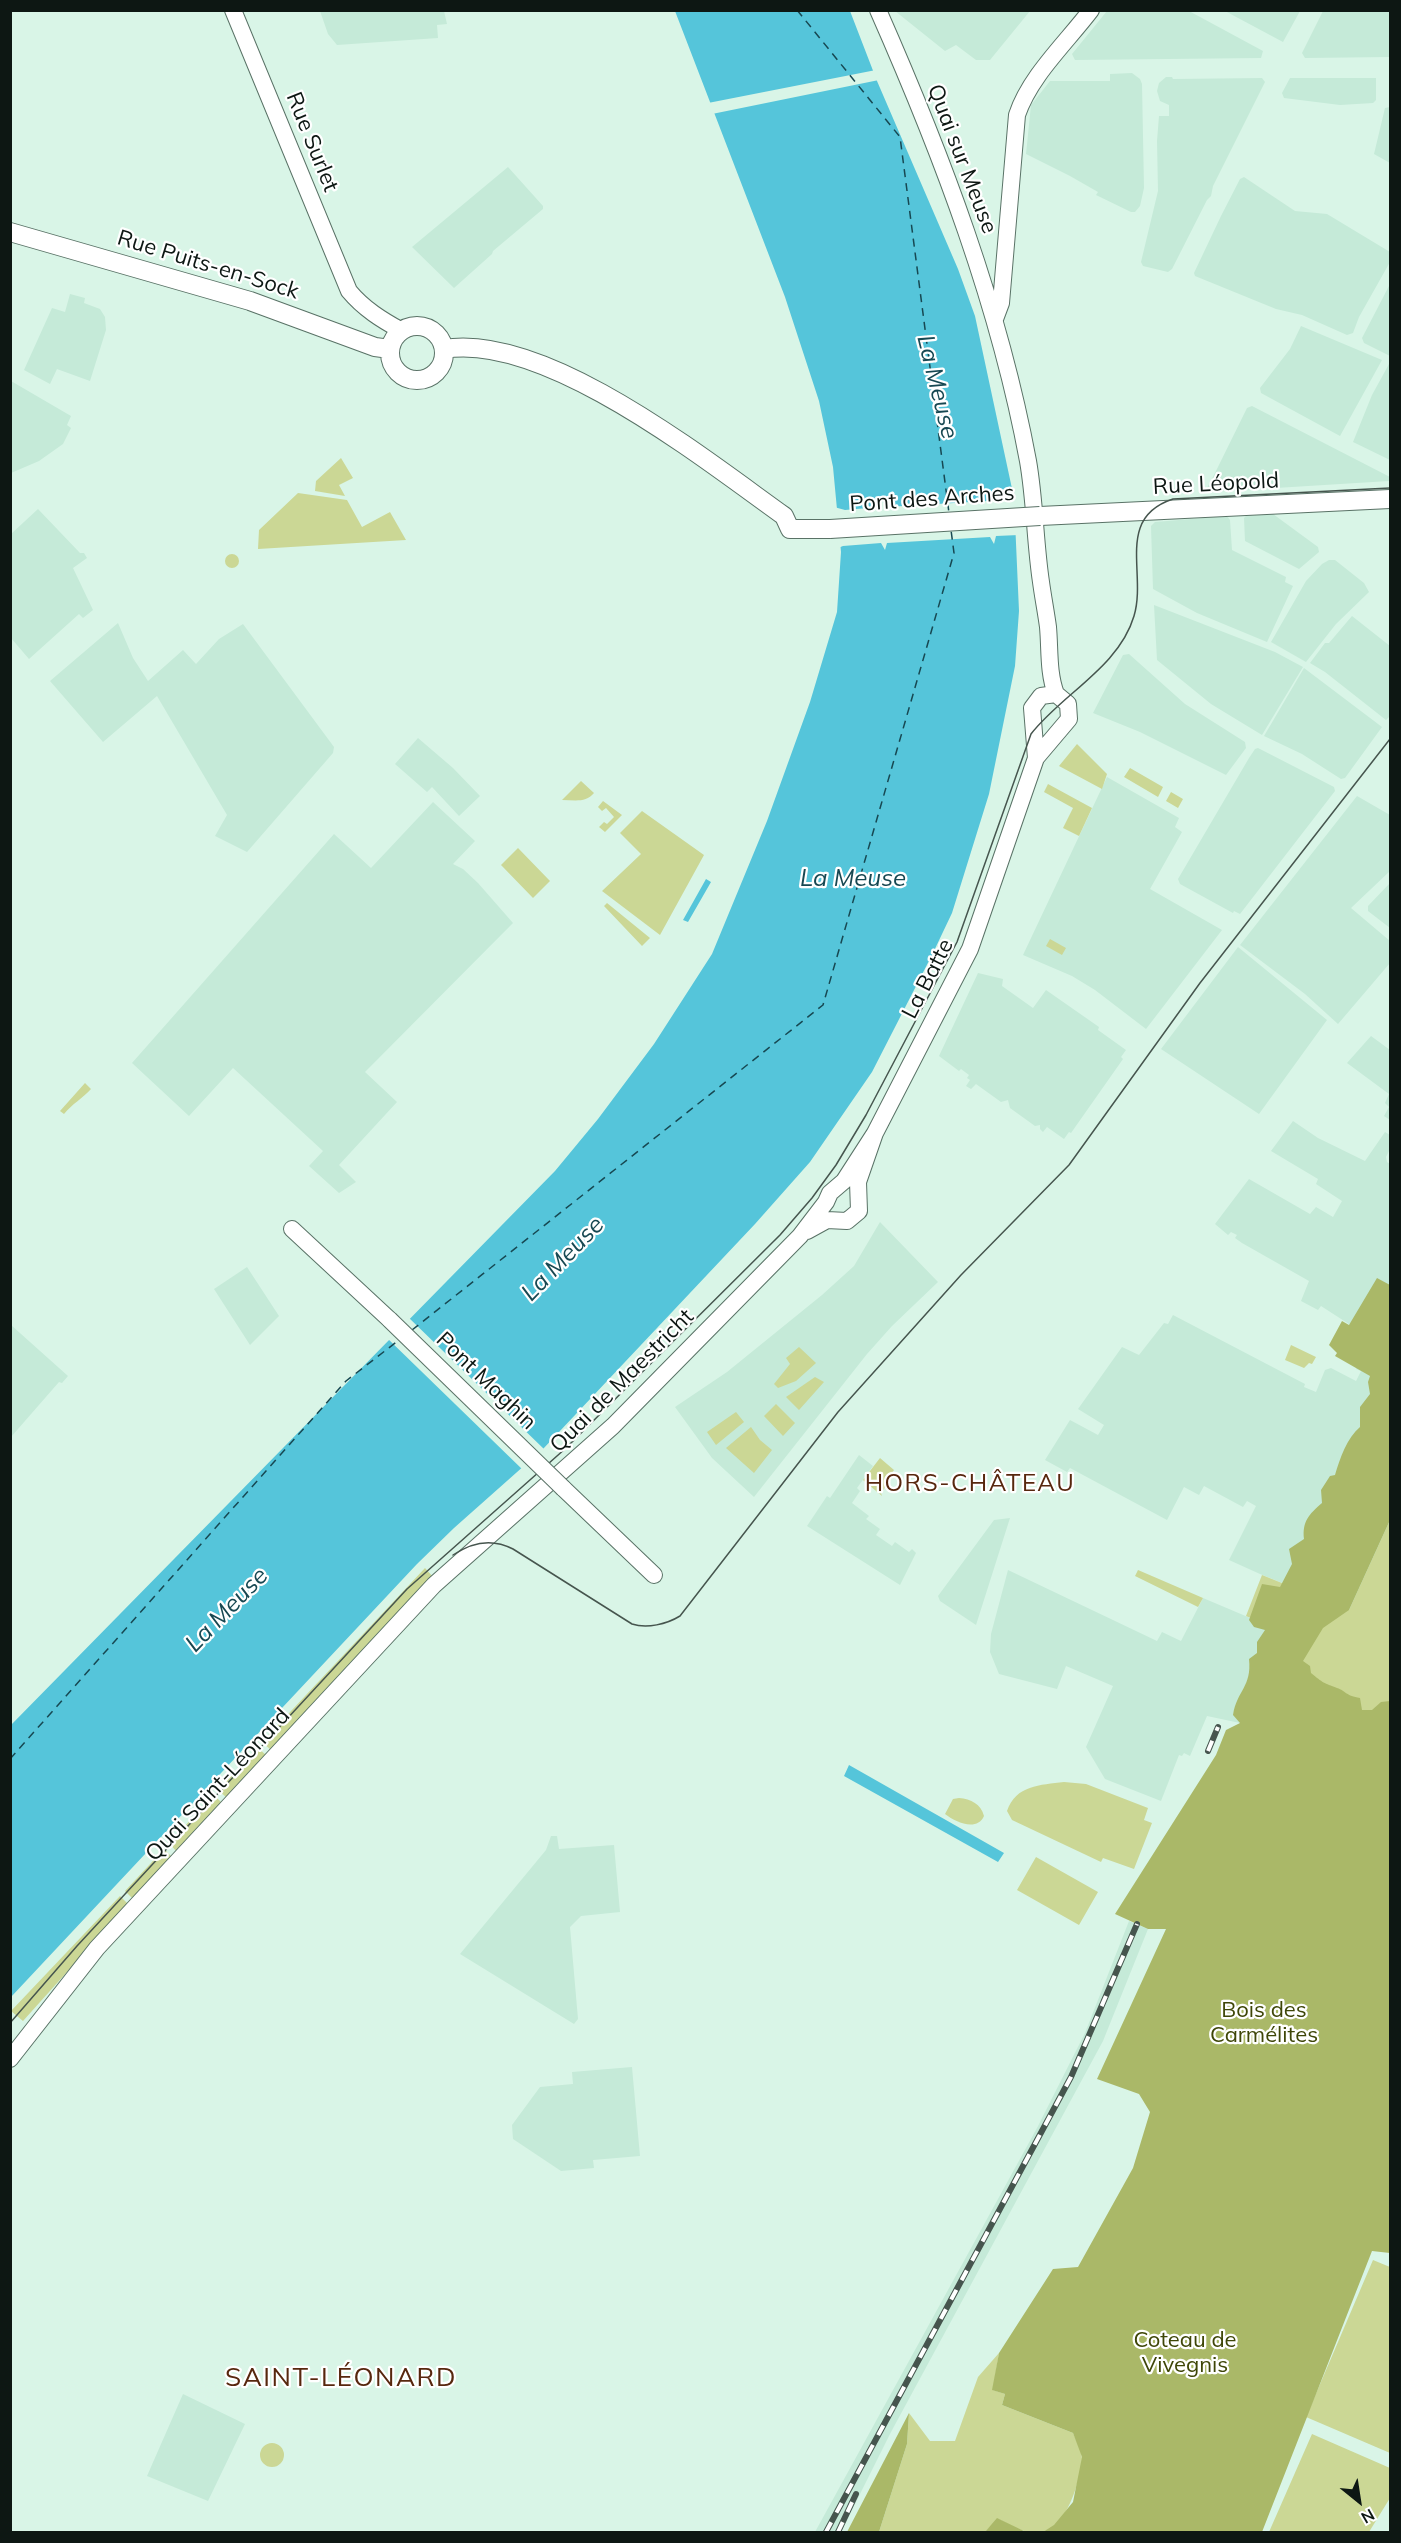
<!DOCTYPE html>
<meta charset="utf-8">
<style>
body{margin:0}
#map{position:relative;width:1401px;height:2543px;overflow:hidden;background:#d9f5e7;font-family:Mulish,sans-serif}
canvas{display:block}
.frame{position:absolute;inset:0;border:12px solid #0d1713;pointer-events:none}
.north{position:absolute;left:1329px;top:2471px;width:60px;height:60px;-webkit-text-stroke:4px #fff;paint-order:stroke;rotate:150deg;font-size:16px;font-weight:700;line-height:24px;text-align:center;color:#0d1713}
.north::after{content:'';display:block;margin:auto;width:21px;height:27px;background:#0d1713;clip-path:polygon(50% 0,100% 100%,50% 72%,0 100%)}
</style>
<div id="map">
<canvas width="1401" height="2543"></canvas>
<div class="frame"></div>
<div class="north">N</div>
</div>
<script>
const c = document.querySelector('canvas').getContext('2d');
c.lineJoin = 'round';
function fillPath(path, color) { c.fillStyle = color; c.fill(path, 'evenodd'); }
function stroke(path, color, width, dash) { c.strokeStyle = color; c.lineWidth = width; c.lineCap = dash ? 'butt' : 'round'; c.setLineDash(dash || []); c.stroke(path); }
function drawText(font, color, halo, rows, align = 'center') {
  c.font = font + ' Mulish,sans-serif'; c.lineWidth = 4.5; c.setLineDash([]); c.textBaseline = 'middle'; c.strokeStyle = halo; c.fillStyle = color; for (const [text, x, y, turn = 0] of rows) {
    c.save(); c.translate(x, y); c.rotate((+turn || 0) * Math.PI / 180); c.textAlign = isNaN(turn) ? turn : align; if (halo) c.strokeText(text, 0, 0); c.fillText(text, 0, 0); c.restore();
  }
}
fillPath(new Path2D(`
 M320,11H444L447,24L437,25L438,38L337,45L328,34Z
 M895,11H1030L990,60H976L956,45L945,51Z
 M1107,11H1189L1263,51L1261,58L1075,60L1072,54Z
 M1225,11H1300L1283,42Z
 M1323,11H1390V57L1305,58L1302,53Z
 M1132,73L1140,79L1142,84L1144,188L1140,206L1135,212H1131L1096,195L1098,192L1070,176L1026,154L1031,105L1050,81H1110V74Z
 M1166,77H1172L1173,79L1262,78L1265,82L1213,186L1211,196L1207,200L1172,269L1168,272L1143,266L1141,262L1158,191L1157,141L1159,116H1169V105L1160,101L1157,91L1159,83Z
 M1290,78H1376V100L1373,103L1340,105L1284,98L1282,93Z
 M1390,107V163L1374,154L1385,108Z
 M508,167L543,206V209L493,251L492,254L454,288L412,247Z
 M1244,177L1295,211L1327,214L1390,252V262L1359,317L1353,333L1347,335L1302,315L1276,309L1195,276L1194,273L1221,216L1240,179Z
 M1390,284V356L1364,343L1362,338Z
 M70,294L85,298L84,303L100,309L105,317L106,330L90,381L57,369L50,384L24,370L52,308L65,312Z
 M1301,326L1382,360L1340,436L1261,393L1260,388L1290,349Z
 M1389,364H1390V460L1353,442L1372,395Z
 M11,381L71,416L67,425L71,428L63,444L39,461L11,473Z
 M1252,406L1390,477L1389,481L1211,492L1207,488L1215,473L1247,408Z
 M38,509L80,553H84L87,558L73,568L93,610L83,618L79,614L29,659L11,638V534Z
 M1273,514L1318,547L1319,552L1299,569L1245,541L1244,518L1246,516Z
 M1227,516L1230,520L1232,550L1286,577L1285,582L1293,586L1267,642L1197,613L1153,589L1151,526L1155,522Z
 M1329,560H1335L1364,583L1369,592L1336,624L1306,662L1271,642L1306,581L1322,564Z
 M1154,605L1275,652L1303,667L1262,735L1211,704L1157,660Z
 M1352,616L1390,646V716L1386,720L1325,672L1310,663L1325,643H1329Z
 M118,623L133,658L148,681L183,650L196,664L219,639L243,624L334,747L333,753L247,852L215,836L227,815L157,696L103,742L50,681Z
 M1129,654L1185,704L1245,742L1246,748L1226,775L1140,732L1093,713L1123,655Z
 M1304,668L1382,727L1345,778L1341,779L1302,754L1264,736Z
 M418,738L453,768L480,796L459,816L432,787L427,792L395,764Z
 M1258,748L1334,787L1335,791L1240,914L1234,911L1233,913L1180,884L1178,879L1249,758L1255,749Z
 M1107,777L1179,818L1175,827L1182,832L1150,889L1222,930L1146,1029L1095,990L1072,976L1023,955Z
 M1357,796L1390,815V871L1351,908L1390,941V963L1338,1024L1305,994L1240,945Z
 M433,802L475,841L453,864L463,869L478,883L513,923L365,1072L397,1102L339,1165L356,1182L339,1193L309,1166L323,1151L233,1068L189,1116L132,1063L334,834L371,868Z
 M1390,883V928L1368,911V906Z
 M1238,947L1327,1020L1259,1114L1161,1049Z
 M978,973L1003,979L1002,986L1033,1008L1046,990L1099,1027L1098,1030L1126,1050L1121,1057L1123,1059L1071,1133L1069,1132L1064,1139L1047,1127L1043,1132L1040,1129V1125L1035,1126L1010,1108L1008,1100L1001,1102L976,1084L971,1089L966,1086L970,1080L967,1078L969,1075L961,1069L959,1071L939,1056Z
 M1371,1036L1390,1050V1120L1384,1116L1389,1107L1385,1103L1389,1094L1347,1063Z
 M1293,1121L1318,1138L1365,1161L1385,1132L1390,1135V1149L1386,1157L1387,1162L1390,1164V1520L1349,1610L1260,1574L1229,1560L1256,1506L1247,1501L1243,1507L1204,1486L1199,1495L1184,1487L1167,1520L1070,1468L1067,1472L1045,1460L1070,1420L1098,1435L1104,1425L1078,1409L1122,1347L1139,1355L1164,1323L1168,1324L1173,1315L1305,1384L1304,1387L1316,1392L1325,1370L1331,1368L1356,1381L1361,1371L1356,1369L1369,1337L1321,1306L1318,1310L1301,1301L1309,1281L1242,1243L1235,1238L1237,1235L1231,1232L1228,1235L1215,1224L1249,1179L1310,1214L1316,1207L1333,1217L1342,1201L1316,1184L1318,1179L1271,1151Z
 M880,1222L938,1282L892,1326L867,1354L754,1497L712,1458L675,1407L727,1372L822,1295L854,1266Z
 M247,1267L279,1316L250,1345L214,1289Z
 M11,1325L68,1376L62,1383L59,1382L11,1437Z
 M859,1455L873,1466L857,1488L860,1491L852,1503L869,1516L866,1519L880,1529L876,1535L892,1546L895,1542L909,1552L912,1549L916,1553L900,1585L807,1526L827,1496L830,1498Z
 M1010,1518L976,1625L940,1601L938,1596L994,1520Z
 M1008,1570L1157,1641L1162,1632L1181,1641L1203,1598L1281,1631L1240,1723L1207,1716L1190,1756L1184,1753L1182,1756L1179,1755L1161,1801L1105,1779L1086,1747L1113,1686L1066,1666L1057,1689L999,1674L990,1652L991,1634Z
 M551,1836H557L559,1849L614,1845L620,1912L581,1916L570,1927L578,2019L574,2024L460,1954L546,1850Z
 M1129,1921L1148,1929L1103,2041L891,2432L841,2532H815L1037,2128L1085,2033Z
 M632,2067L640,2156L593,2160L594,2168L561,2171L513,2139L512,2125L540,2087L573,2084L572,2072Z
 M183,2394L245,2424L208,2501L147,2476Z`), '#c5ead8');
fillPath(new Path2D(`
 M341,458L353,478L339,485L345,496L315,491L316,481Z
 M298,493L347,500L362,527L390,512L406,540L258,549L259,530Z
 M225 561a7 7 0 1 1 14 0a7 7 0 1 1-14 0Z
 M1077,744L1107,774L1102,789L1059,766Z
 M1130,768L1163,787L1158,797L1124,777Z
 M581,781L594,793C586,803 575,800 562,800Z
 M1048,784L1092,808L1079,836L1063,828L1073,808L1044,792Z
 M1171,792L1183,799L1178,808L1166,801Z
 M603,801L622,815L605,832L599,827L604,822L607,824L614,817L606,808L602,811L598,807Z
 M642,811L704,855L660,935L602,891L641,854L620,833Z
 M518,848L550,881L533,898L501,865Z
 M607,903L650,938L642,946L604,906Z
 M1050,939L1066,948L1062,955L1046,946Z
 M85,1083L91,1089C83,1098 72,1104 64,1114L60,1111Z
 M1291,1345L1316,1357L1312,1364L1309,1363L1304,1368L1285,1360Z
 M799,1347L816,1363L796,1381L778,1388L774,1384L790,1364L786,1358Z
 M815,1377L824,1382L799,1410L786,1397Z
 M776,1404L795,1423L783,1436L764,1416Z
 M736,1412L744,1422L716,1445L707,1432Z
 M751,1427L760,1440L772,1450L754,1473L726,1448Z
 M880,1458L894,1470L890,1476L892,1478L881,1493L882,1496L863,1480Z
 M1390,1520V1802L1281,1631L1246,1616L1262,1575L1349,1610Z
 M425,1568L433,1577L271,1750L262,1742Z
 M1138,1570L1203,1598L1198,1607L1135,1576Z
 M258,1748L266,1755L227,1798L218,1790Z
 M1064,1782L1086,1784L1148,1808L1144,1820L1152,1823L1134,1869L1103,1858L1101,1862L1012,1820L1007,1811C1016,1785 1040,1785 1064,1782Z
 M214,1795L222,1803L177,1852L169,1843Z
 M959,1798C971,1799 981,1804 984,1816C977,1832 955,1822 945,1814L953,1799Z
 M164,1849L172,1857L133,1899L125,1891Z
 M1036,1857L1098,1892L1079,1925L1017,1890Z
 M120,1896L128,1904L23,2021L11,2011Z
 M1373,2260L1390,2267V2453L1306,2417Z
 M999,2353L993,2390L1005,2394L1002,2405L1073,2433C1076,2440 1082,2451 1082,2459C1080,2481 1067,2528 1041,2532C1025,2535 1011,2525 998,2519L985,2532H879L907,2444L909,2413L930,2441H955L978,2377Z
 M1312,2434L1390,2468V2498L1369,2532H1269Z
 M260 2455a12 12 0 1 1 24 0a12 12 0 1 1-24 0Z`), '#cbd795');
fillPath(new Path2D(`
 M1377,1278L1390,1285V1520L1349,1610L1323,1628L1303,1661L1310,1666L1311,1673C1323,1683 1324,1683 1337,1688C1346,1691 1346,1696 1360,1698L1362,1710H1372L1381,1702L1390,1701V2253L1372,2251L1262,2532H1043L1054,2525L1073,2502L1082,2457L1073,2433L1002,2405L1005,2394L992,2390L999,2353L1053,2269L1078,2267L1133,2168L1150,2112L1139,2094L1097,2079L1166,1929H1148L1115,1914L1216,1755L1226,1730L1240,1723L1233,1715C1237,1690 1252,1687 1249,1659L1257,1653V1642L1265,1630L1254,1627L1249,1620L1262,1584L1280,1587L1292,1564L1289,1549L1304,1539C1302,1522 1309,1514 1322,1503L1321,1490L1330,1476L1335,1475C1340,1458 1347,1438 1360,1427V1407L1370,1394L1368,1382L1370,1376L1335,1356L1337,1353L1329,1345L1342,1321L1349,1325Z
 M909,2413L907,2444L879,2532H847Z
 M997,2518L1026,2532H985Z`), '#aab868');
fillPath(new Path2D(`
 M675,11H850L877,81L958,269L975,316L1014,498L1019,611L1015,666L989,794L952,913L933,953L872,1072L810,1162L755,1224L543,1449L454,1528L417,1564L11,1997V1725L555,1171L598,1119L654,1044L712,954L767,821L810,702L837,612L841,552L833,467L819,401L785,297Z
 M706,879L711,882L688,922L683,920Z
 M849,1765L1004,1853L998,1862L844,1776Z`), '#55c5da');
fillPath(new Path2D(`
 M876,70L879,80L712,114L708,103Z
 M990,494L994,500L1017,499L1019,535L996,536L994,544L990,537L887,543L885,550L881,543L843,546L838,548L834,507L845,510L879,507L882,500L886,507L988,501Z
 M407,1316L546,1451L524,1471L386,1337Z`), '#d9f5e7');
stroke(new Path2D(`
 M797,10L900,137L949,513
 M412,1330L823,1005L954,553L951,530
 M10,1759L346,1381L399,1340`), '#174852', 1.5, [8, 6]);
const secondary = new Path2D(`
 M233,10L349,291C364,309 382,320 402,331
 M878,10C942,155 999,305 1028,461C1035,501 1035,542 1041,582C1043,597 1046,612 1048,627C1050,649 1048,673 1056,694
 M995,319L1001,303L1017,115C1030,76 1066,43 1091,10
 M292,1229L390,1320
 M807,1231L827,1220L847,1221L859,1211L858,1182L875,1133L970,949L1036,758L1069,719L1068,704L1056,694L1041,696L1032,708L1036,758
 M563,1488L654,1575
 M10,2059L97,1948L434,1585L613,1426L800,1236L826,1202L830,1193L844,1181L875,1133`);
const primary = new Path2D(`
 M10,232L250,301L375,347L390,349
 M390 353a27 27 0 1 1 54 0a27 27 0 1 1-54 0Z
 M444,349C545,332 704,459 784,516L790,529H830
 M1040,516L1390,499`);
stroke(secondary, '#597266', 18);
stroke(primary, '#597266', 20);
stroke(secondary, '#fff', 16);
stroke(primary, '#fff', 18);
stroke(new Path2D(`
 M453,1555C472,1542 492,1538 513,1549L632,1624C647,1629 667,1624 680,1616L838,1412L961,1275L1069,1165L1200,983L1390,739
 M10,2023L77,1946L407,1589L566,1448L780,1235L812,1198L836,1165L866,1115L957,942L1031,734C1062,694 1119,667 1134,616C1147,573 1115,518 1173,499L1390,488`), '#46554e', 1.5);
const rail = new Path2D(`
 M1208,1751L1218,1727
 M826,2532L1071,2077L1137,1924
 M838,2532L856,2494`);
stroke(rail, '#46554e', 6);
stroke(rail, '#fff', 4, [11]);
const secondaryBridge = new Path2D(`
 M390,1320L563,1488`);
const primaryBridge = new Path2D(`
 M830,529L1040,516`);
stroke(secondaryBridge, '#597266', 18, []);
stroke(primaryBridge, '#597266', 20, []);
stroke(secondaryBridge, '#fff', 16);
stroke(primaryBridge, '#fff', 18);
drawText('22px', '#0d1713', '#fff', [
 ["Rue Surlet",312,142,68],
 ["Quai sur Meuse",962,159,69],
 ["Rue Puits-en-Sock",208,265,17],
 ["Rue Léopold",1216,484,-3],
 ["Pont des Arches",932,499,-4],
 ["La Batte",928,979,-63],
 ["Pont Maghin",486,1381,44],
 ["Quai de Maestricht",622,1381,-45],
 ["Quai Saint-Léonard",218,1785,-47]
]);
drawText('22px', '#3e4607', '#fff', [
 ["Bois des",1264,2010],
 ["Carmélites",1264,2035],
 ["Coteau de",1185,2340],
 ["Vivegnis",1185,2365]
]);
drawText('italic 24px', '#174852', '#fff', [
 ["La Meuse",937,387,76],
 ["La Meuse",853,879],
 ["La Meuse",563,1259,-46],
 ["La Meuse",227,1610,-46]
]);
c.letterSpacing = '1.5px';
drawText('24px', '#57270e', '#fff', [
 ["HORS-CHÂTEAU",970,1484]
]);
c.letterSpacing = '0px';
c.letterSpacing = '1.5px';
drawText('26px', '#57270e', '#fff', [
 ["SAINT-LÉONARD",341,2378]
]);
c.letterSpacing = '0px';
</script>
